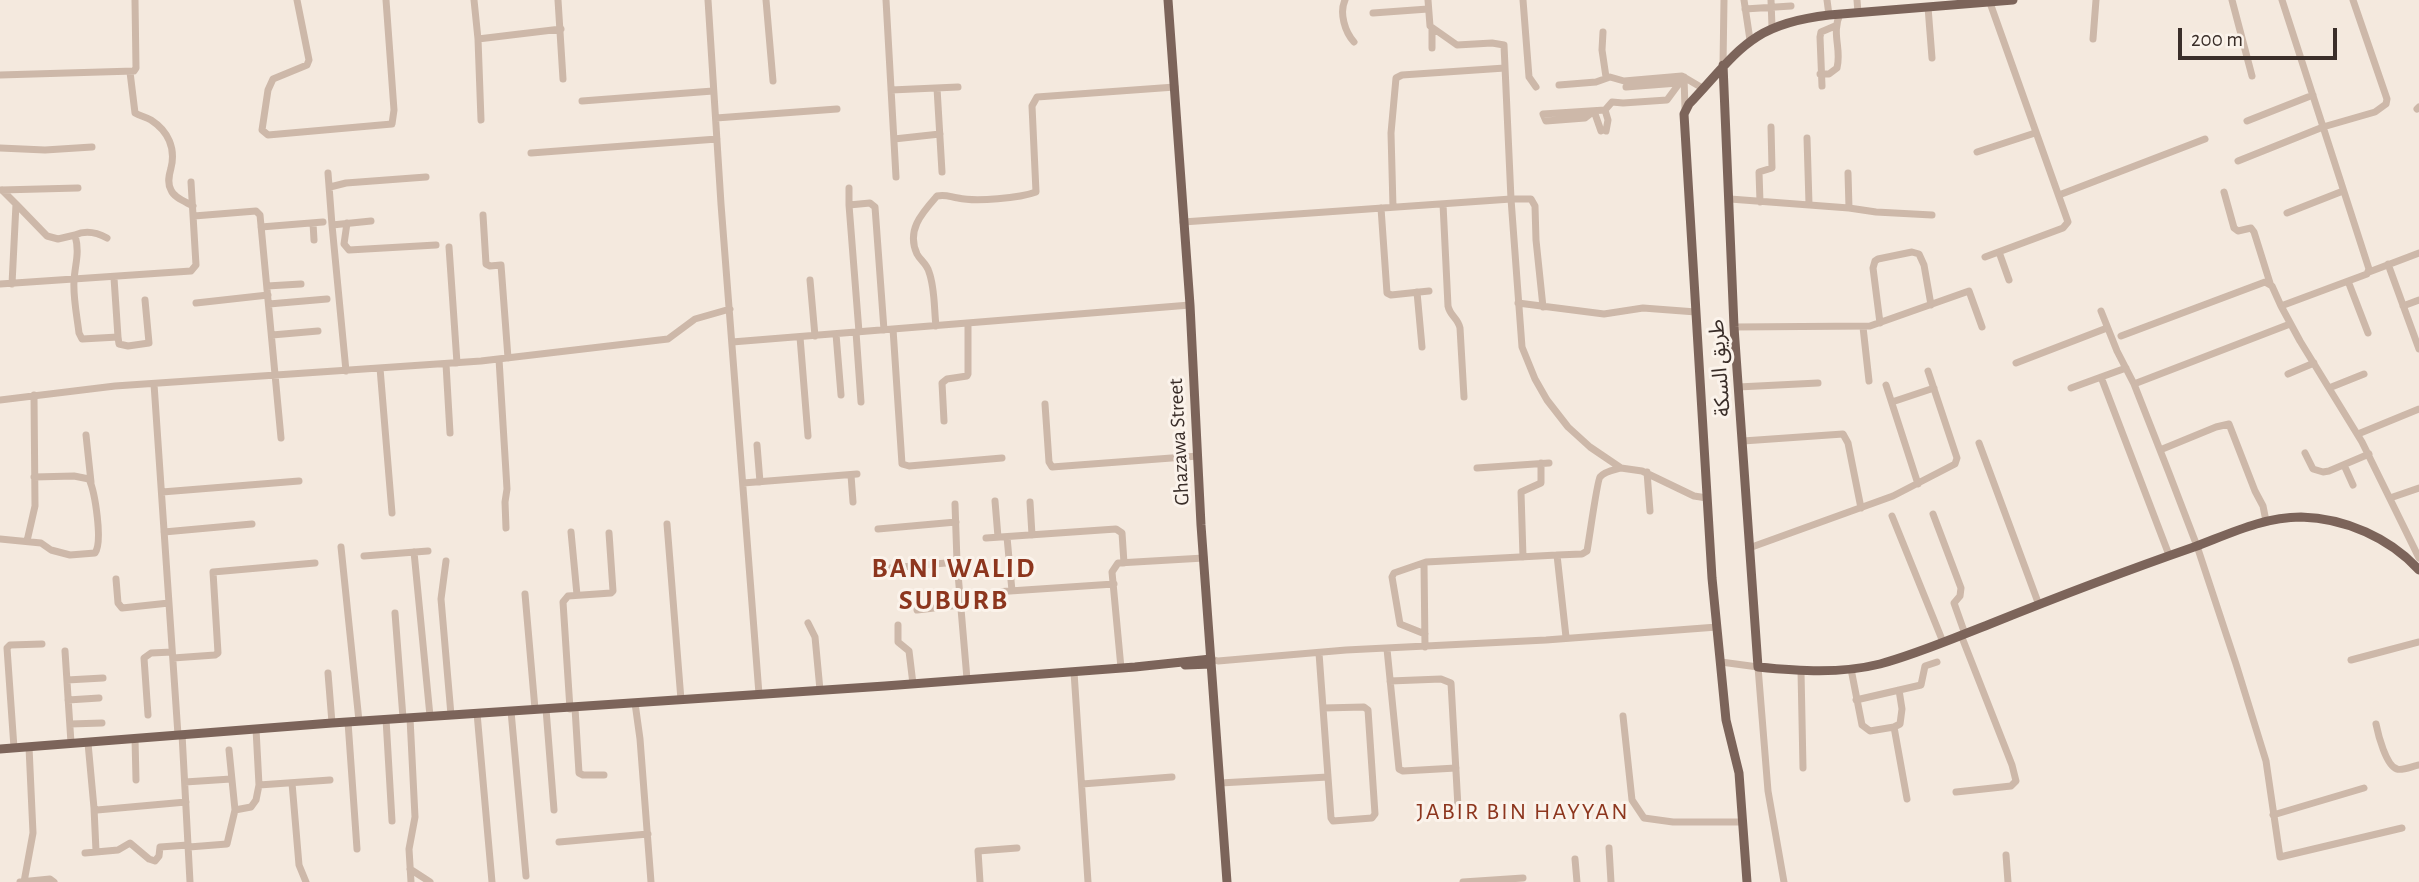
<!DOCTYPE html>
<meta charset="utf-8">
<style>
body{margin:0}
#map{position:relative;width:2419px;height:882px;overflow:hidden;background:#f4e9de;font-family:"Alegreya Sans",sans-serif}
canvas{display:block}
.scale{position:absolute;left:2178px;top:28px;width:159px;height:32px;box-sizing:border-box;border:4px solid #3a2e29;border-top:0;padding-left:9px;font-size:21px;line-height:24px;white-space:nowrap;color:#3a2e29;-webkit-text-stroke:5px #fbf3eb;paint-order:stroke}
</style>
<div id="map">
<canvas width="2419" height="882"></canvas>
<div class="scale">200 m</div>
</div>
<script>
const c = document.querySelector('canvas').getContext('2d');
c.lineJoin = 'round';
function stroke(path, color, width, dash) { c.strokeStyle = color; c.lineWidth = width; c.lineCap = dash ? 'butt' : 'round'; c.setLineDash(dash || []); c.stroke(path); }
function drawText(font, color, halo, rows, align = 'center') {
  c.font = font + ' "Alegreya Sans","Noto Sans Arabic",sans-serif'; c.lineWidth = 6; c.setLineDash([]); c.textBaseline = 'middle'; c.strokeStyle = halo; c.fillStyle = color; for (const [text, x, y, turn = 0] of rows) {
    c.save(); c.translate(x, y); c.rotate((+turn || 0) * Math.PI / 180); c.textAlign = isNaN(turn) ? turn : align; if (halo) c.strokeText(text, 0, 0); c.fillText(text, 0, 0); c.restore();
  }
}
stroke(new Path2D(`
 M297,0L309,60L307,65L273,79L268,90L262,130L268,135L392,124L394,110L386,0
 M474,0L478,39L481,120
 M558,0L563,79
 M708,0L721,204L759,694
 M766,0L773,81
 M886,0L896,177
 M1345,0C1339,13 1345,32 1354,42
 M1428,0L1430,26L1457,45L1492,43L1504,45L1511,199H1531L1535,206L1536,240L1543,307
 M1523,0L1529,77L1536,87
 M1744,0L1750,40
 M1771,0L1772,27
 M1827,0L1829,15
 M1857,0L1858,13
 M2232,0L2252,76
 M2282,0L2369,269L2367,274L2281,306L2300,341L2362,442L2419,558
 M1928,7L1932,58
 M1745,9L1791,6
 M1373,13L1428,9
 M1432,28V48
 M1603,32L1602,50L1606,77
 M478,39L561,29
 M2093,39L2096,0
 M1723,65L1724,0
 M130,72L135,113C140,116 146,117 151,120C168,131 176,148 171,168C169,175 167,183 171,190C174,198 186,202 193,206
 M1820,74H1829L1837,68C1842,49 1831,34 1840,14
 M0,75L134,71L136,68L135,0
 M1684,77L1685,109
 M1559,85L1596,82L1610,77L1624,81L1682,76L1704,89
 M1822,86L1820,37L1821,32L1835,26
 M1626,87L1678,83
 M937,88L942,172
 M891,90L958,87
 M582,101L713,91
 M2417,109L2419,107
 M1605,110L1608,120L1606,131
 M716,118L837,109
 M2247,121L2313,95
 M1601,131L1594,111L1585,118L1546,121L1543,114L1605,110L1612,102L1623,103L1667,100L1684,77
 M1807,138L1809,204
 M894,139L940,134
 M0,148L45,150L92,147
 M1977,152L2035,133
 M531,153L717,139
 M2238,161L2323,127L2375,112L2386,104L2387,99L2353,0
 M328,173L332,225
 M1848,173L1849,208
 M330,187L346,183L426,177
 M849,188V205
 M1,190L78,188
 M2,190L16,204L12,284
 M2224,192L2234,228L2238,231L2251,228L2254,232L2270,283
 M2059,195L2205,139
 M1730,199L1849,208L1876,212L1932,215
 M1760,202L1759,172L1772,168L1771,127
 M16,204L47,236L58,239L75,235C80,254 75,263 74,281C73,298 77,316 79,333L82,339L118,337L114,278
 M1443,204L1448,306C1450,316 1458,318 1460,328L1464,397
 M1393,207L1391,133L1396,78L1402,75L1505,68
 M1381,208L1387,293L1391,295L1429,291
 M2287,213L2343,191
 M483,215L486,264L490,266L501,265L508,358
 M194,216L256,211L260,215L281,438
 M1183,222L1511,199L1522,347L1535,379L1547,400L1568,427L1590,447L1621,468L1642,471L1694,496L1707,498
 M313,223L314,240
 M347,223L344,244L349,250L436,245
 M261,227L323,222
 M75,235C86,230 96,232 107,238
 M449,247L457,363
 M1999,252L2009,280
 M1985,257L2063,228L2068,222L1989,0
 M2388,264L2419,349
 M2369,272L2419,253
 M810,280L815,336
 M2348,281L2368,333
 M0,284L191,271L196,265L191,182
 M267,286L301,284
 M1417,292L1422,347
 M196,303L268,295
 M1518,303L1604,314L1643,308L1696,312
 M269,304L327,299
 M2403,306L2419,300
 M2101,311L2117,351L2134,384L2169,473L2197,546L2236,664L2266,761L2280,857L2402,828
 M1880,323L1873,268L1875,261L1878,259L1912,252L1919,254L1924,265L1931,305
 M936,326C934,309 935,288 929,272C927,264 920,260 917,254C906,230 922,213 937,196C946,194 950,197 958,198C976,202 1020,198 1036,192L1032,106L1037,97L1175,87
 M1734,327L1870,326L1969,291L1982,327
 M1863,327L1869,381
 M893,329L902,464L909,466L1002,458
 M856,332L861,402
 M859,332L849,205L870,203L875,207L884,330
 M836,334L841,395
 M272,335L318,331
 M2121,336L2265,282L2272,286L2281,306
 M118,337L119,344L128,346L149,343L145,300
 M800,337L808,436
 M732,342L1190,305
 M499,359L507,489L505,502L506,528
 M2016,363L2107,328
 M446,364L450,433
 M380,368L392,513
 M346,371L332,225L371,221
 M2288,374L2314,363
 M2101,377L2169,555
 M154,384L178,735
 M2134,384L2290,324
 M1886,385L1918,484
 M1738,387L1818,383
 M2071,388L2126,368
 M2329,388L2364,374
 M0,400L115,386L481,361L668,339L695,319L730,309
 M1892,402L1934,388
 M1045,404L1049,462L1052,467L1198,456
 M944,421L942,383L947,379L967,376L968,374V324
 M2358,434L2419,409
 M86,435L91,482
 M1743,441L1843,434L1848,443L1861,508
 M1979,443L2039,605
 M757,445L760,482
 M2160,450L2216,427L2229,424L2255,491L2263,506L2266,521
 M2305,453L2313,469L2323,472L2329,471L2369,454
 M2344,465L2353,485
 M1477,468L1549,463
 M1647,472L1650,511
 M851,475L853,502
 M743,483L857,474
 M162,492L299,481
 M2390,498L2419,488
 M995,501L998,537
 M1030,502L1032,535
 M955,504L957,562L967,679
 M1933,514L1961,588L1960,596L1954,603L1965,634
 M1892,516L1943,642
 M667,524L681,700
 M878,529L956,522
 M164,532L252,524
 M571,532L577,595
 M1007,537L1012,591
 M986,538L1116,529L1122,533L1124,563
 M0,539L41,543L51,550L70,555L95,553C103,542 95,492 89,479L74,476L34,477
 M27,541L35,506L34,395
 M341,547L359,721
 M1749,548L1893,496L1955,464L1957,458L1928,371
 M414,552L430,716
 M364,556L428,551
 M1523,557L1521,492L1541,483V463
 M446,561L441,599L451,715
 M1424,563L1425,647
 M879,569L957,562
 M116,579L118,603L122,608L169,603
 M995,592L1114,584
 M525,594L535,709
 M917,610L960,605
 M395,613L403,718
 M808,623L815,637L820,690
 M898,625V642L909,651L913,684
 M1425,634L1400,624L1392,577L1394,573L1426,562L1557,555
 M1566,637L1557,555L1582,554L1587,551C1589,541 1597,481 1600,477C1605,471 1614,470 1621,468
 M1387,649L1399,769L1403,771L1456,768
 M65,651L71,743
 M1319,653L1331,818L1333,821L1372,818L1375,814L1368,710L1364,707L1323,708
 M173,658L215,655L218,653L213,572L315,563
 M1211,659L1218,661L1346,650L1546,640L1717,627
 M2351,660L2419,642
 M1721,662L1758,667L1768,791L1784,882
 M1121,668L1112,572L1118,563L1204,558
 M1851,669L1862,725L1870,731L1894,727L1907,799
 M1801,671L1803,768
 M1074,672L1088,882
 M328,673L332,723
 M67,680L103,678
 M1390,681L1441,679L1451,683L1458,807
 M68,700L99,698
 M1856,700L1921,685L1925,666L1937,662
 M635,703L640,739L651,882
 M575,708L579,773L583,775H604
 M546,709L554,810
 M570,709L563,602L568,596L611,593L613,591L609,533
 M511,711L526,876
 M477,713L492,882
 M148,715L144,658L151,653L172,652
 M1623,716L1632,800L1644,818L1673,822H1742
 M410,718L415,817L409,849L411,882
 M386,719L392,821
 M348,722L357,849
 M70,724L102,723
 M2376,724C2378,734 2386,766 2397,769C2402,771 2413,766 2419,765
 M1894,727L1900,724L1902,709L1899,690
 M182,734L190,882
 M135,738L136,780
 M88,743L94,808L97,810L186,802
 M14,748L7,648L10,645L42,644
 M185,782L231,779
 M292,783L299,865L306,882
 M1220,783L1328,777
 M1082,784L1172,777
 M259,785L330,780
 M1956,792L2011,786L2016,781L2012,765L1961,635
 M94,808L96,851
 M235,810L251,807L256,800L259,785L256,729
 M2273,815L2364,788
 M559,842L648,834
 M189,847L227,844L235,810L229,750
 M1609,848L1611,882
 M85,853L118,850L130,843L149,859L155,861L159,856L160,847L188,845
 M2006,855L2008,882
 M1575,859L1577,882
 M410,869L430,882
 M20,882L50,879L54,882
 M24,882L33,833L29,747
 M980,882L978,851L1017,848
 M1463,882L1523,878`), '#cdb8a9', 7);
stroke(new Path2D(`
 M1168,0L1190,305L1201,525L1227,882
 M1723,65L1734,327L1758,667C1799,671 1840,674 1880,664C1917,654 1954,638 1990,624C2057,597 2125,571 2194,547C2229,534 2263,517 2301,517C2345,518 2390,538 2419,570
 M1185,665L1211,664
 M0,749L332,723L885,686L1135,667L1211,659
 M1747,882L1739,773L1726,720L1712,578L1684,114L1689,104C1739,51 1750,24 1829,15L2013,0`), '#7c645a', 9);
drawText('21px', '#3a2e29', '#fbf3eb', [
 ["طريق السكة",1720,368,-94],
 ["Ghazawa Street",1179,442,-93]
]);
c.letterSpacing = '2px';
drawText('24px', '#8d361e', '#fbf3eb', [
 ["JABIR BIN HAYYAN",1523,812]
]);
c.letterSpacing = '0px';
c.letterSpacing = '2px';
drawText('bold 28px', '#8d361e', '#fbf3eb', [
 ["BANI WALID",954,569],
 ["SUBURB",954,601]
]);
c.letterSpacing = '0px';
</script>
